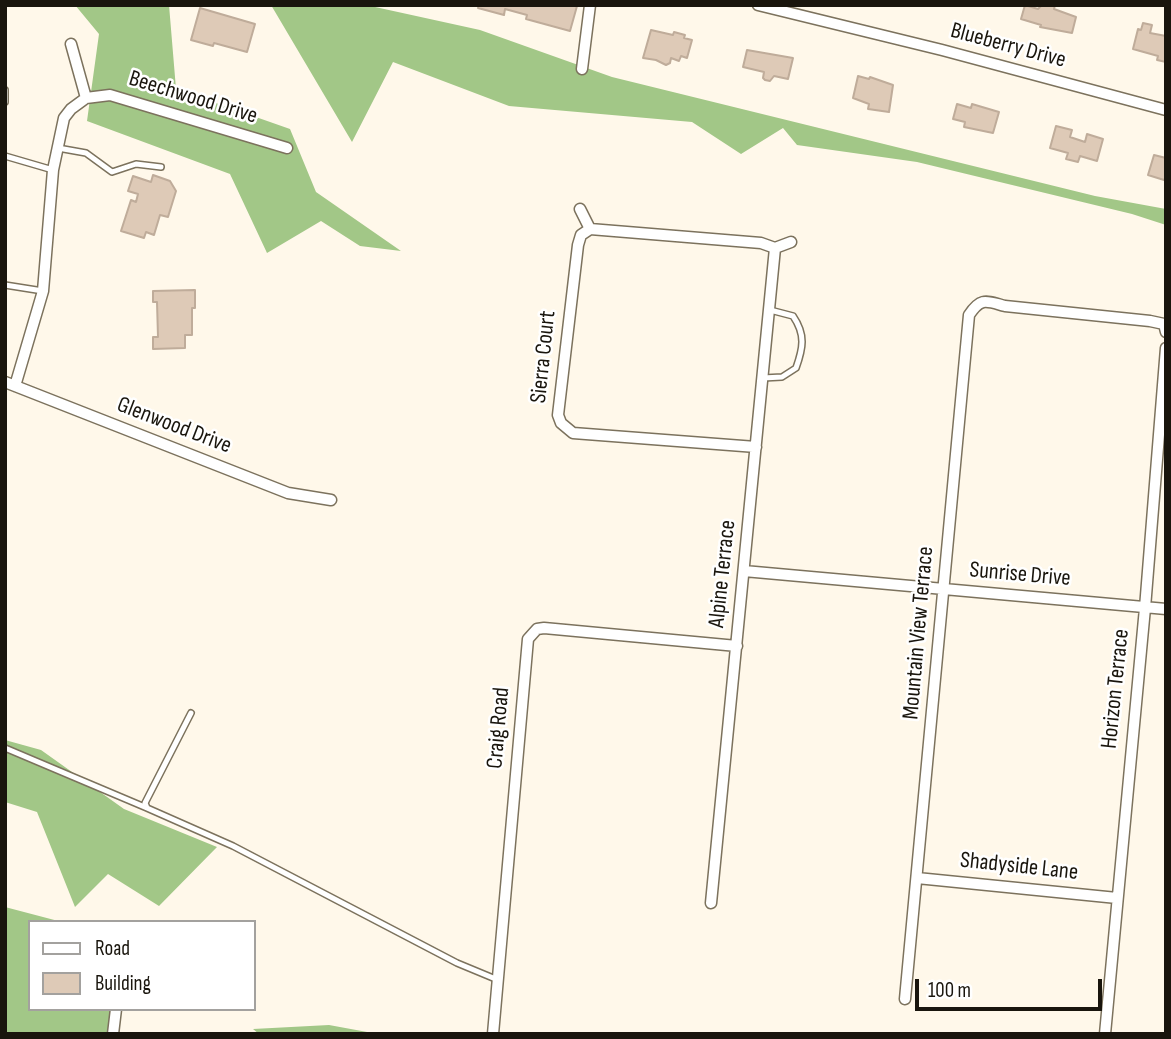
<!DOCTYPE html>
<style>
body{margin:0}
#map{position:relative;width:1171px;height:1039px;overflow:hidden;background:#fff8ea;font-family:"Sofia Sans Condensed",sans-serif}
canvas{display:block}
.frame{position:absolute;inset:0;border:7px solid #19150d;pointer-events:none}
.legend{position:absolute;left:28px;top:920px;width:228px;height:91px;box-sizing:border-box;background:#fff;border:2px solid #a3a19e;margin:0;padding:9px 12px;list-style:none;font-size:21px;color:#19150d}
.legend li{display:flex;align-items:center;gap:14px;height:35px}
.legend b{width:35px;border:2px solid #a3a19e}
.scale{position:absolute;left:915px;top:979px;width:187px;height:32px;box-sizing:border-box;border:4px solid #19150d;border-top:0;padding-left:9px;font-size:21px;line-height:24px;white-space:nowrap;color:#19150d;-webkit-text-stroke:5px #fff;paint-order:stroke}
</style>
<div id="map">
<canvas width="1171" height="1039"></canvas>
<div class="frame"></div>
<ul class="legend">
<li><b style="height:9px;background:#fff"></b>Road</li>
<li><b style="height:19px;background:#decab7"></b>Building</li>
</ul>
<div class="scale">100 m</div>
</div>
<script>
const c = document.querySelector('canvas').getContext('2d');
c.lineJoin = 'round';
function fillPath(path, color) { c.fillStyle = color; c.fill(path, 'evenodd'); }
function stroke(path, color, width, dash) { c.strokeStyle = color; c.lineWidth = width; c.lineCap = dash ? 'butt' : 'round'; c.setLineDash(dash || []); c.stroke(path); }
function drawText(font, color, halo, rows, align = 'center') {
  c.font = font + ' "Sofia Sans Condensed",sans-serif'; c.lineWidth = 5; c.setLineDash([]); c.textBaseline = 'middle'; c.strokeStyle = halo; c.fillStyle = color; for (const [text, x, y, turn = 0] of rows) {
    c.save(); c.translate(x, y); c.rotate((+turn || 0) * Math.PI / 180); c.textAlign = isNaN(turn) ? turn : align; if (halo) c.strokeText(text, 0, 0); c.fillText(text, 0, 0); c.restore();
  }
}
fillPath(new Path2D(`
 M75,5H169L176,89L290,129L316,192L401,251L360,246L321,221L267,253L230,174L87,121L99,34Z
 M271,5H366L480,30L612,77L1095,196L1166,209V225L1132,214L917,162L797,145L783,128L741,154L692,122L509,106L393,62L352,142Z
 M5,740L41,750L124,809L217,847L159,906L108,874L75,907L37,812L5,802Z
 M5,907L62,922H30V1009H114L112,1034H5Z
 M329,1025L378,1034H259L253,1029Z`), '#a2c787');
const building = new Path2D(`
 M479,5H572L577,6L570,31L526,19L527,15L505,9L504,15L478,8Z
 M1025,5L1038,9L1042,5H1055L1054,9L1076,17L1072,33L1040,27L1041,25L1021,19Z
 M200,8L255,24L247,52L214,43L213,46L191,40Z
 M1143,23L1152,25L1150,33L1166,36V62L1157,60L1158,56L1133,49L1138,29L1141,30Z
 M651,30L673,35L674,32L685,35L684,38L692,40L687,58L681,56L679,61L671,58L670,63L666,65L656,60L643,58Z
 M747,50L793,58L788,79L774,76L770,81L765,80L763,78L764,72L743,67Z
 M858,76L869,79L870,77L893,85L889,112L868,109L869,104L853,98Z
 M957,104L971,108L972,104L999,112L993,133L964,127L965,122L953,119Z
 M1056,126L1072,130L1070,137L1085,142L1087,134L1103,139L1097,161L1080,156L1078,162L1066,159L1068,153L1050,148Z
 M1154,155L1166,158V177L1164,180L1148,175Z
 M153,175L170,181L176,191L168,217L160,215L154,235L146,232L144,238L121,231L131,200L136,202L138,194L128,191L133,176L151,182Z
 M195,290V308H192V335H185V348L153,349V337H158L157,302H153V291Z`);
fillPath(building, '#decab7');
stroke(building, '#bfac9a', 2);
const service = new Path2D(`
 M5,90V102
 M58,148L86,153L112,172L136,164L161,167
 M5,156L53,170
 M5,285L43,291
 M763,378L782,377L796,368C803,348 806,335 793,316L770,310
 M191,713L145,803L147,808L233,846L457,963L498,980
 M5,748L147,808`);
const minor = new Path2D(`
 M758,5L942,50L1166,110
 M71,44L86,98
 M582,69L590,5
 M580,209L590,229L761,243L775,248L791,242
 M590,229L581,235L578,245L558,415L561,423L573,433L756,447
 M5,382L288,493L331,500
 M15,386L43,291L53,170L64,118L71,109L86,98L110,95L287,148
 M744,571L1166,609
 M917,878L1117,898
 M711,903L775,248
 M905,999L969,315C981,297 986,301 1005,306L1150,321L1164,324L1166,332
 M113,1034L116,1009
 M493,1034L528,639L537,629L544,628L737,646
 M1105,1034L1145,608L1166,348`);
stroke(service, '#7c725d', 8);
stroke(minor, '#7c725d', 13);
stroke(service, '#fff', 5);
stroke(minor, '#fff', 10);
drawText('23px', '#19150d', '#fff', [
 ["Blueberry Drive",1008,46,15],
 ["Beechwood Drive",193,98,17],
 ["Sierra Court",544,357,-84],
 ["Glenwood Drive",174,426,21],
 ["Alpine Terrace",723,574,-84],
 ["Sunrise Drive",1020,575,5],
 ["Mountain View Terrace",919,633,-85],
 ["Horizon Terrace",1116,689,-84],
 ["Craig Road",499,728,-85],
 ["Shadyside Lane",1019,867,6]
]);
</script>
